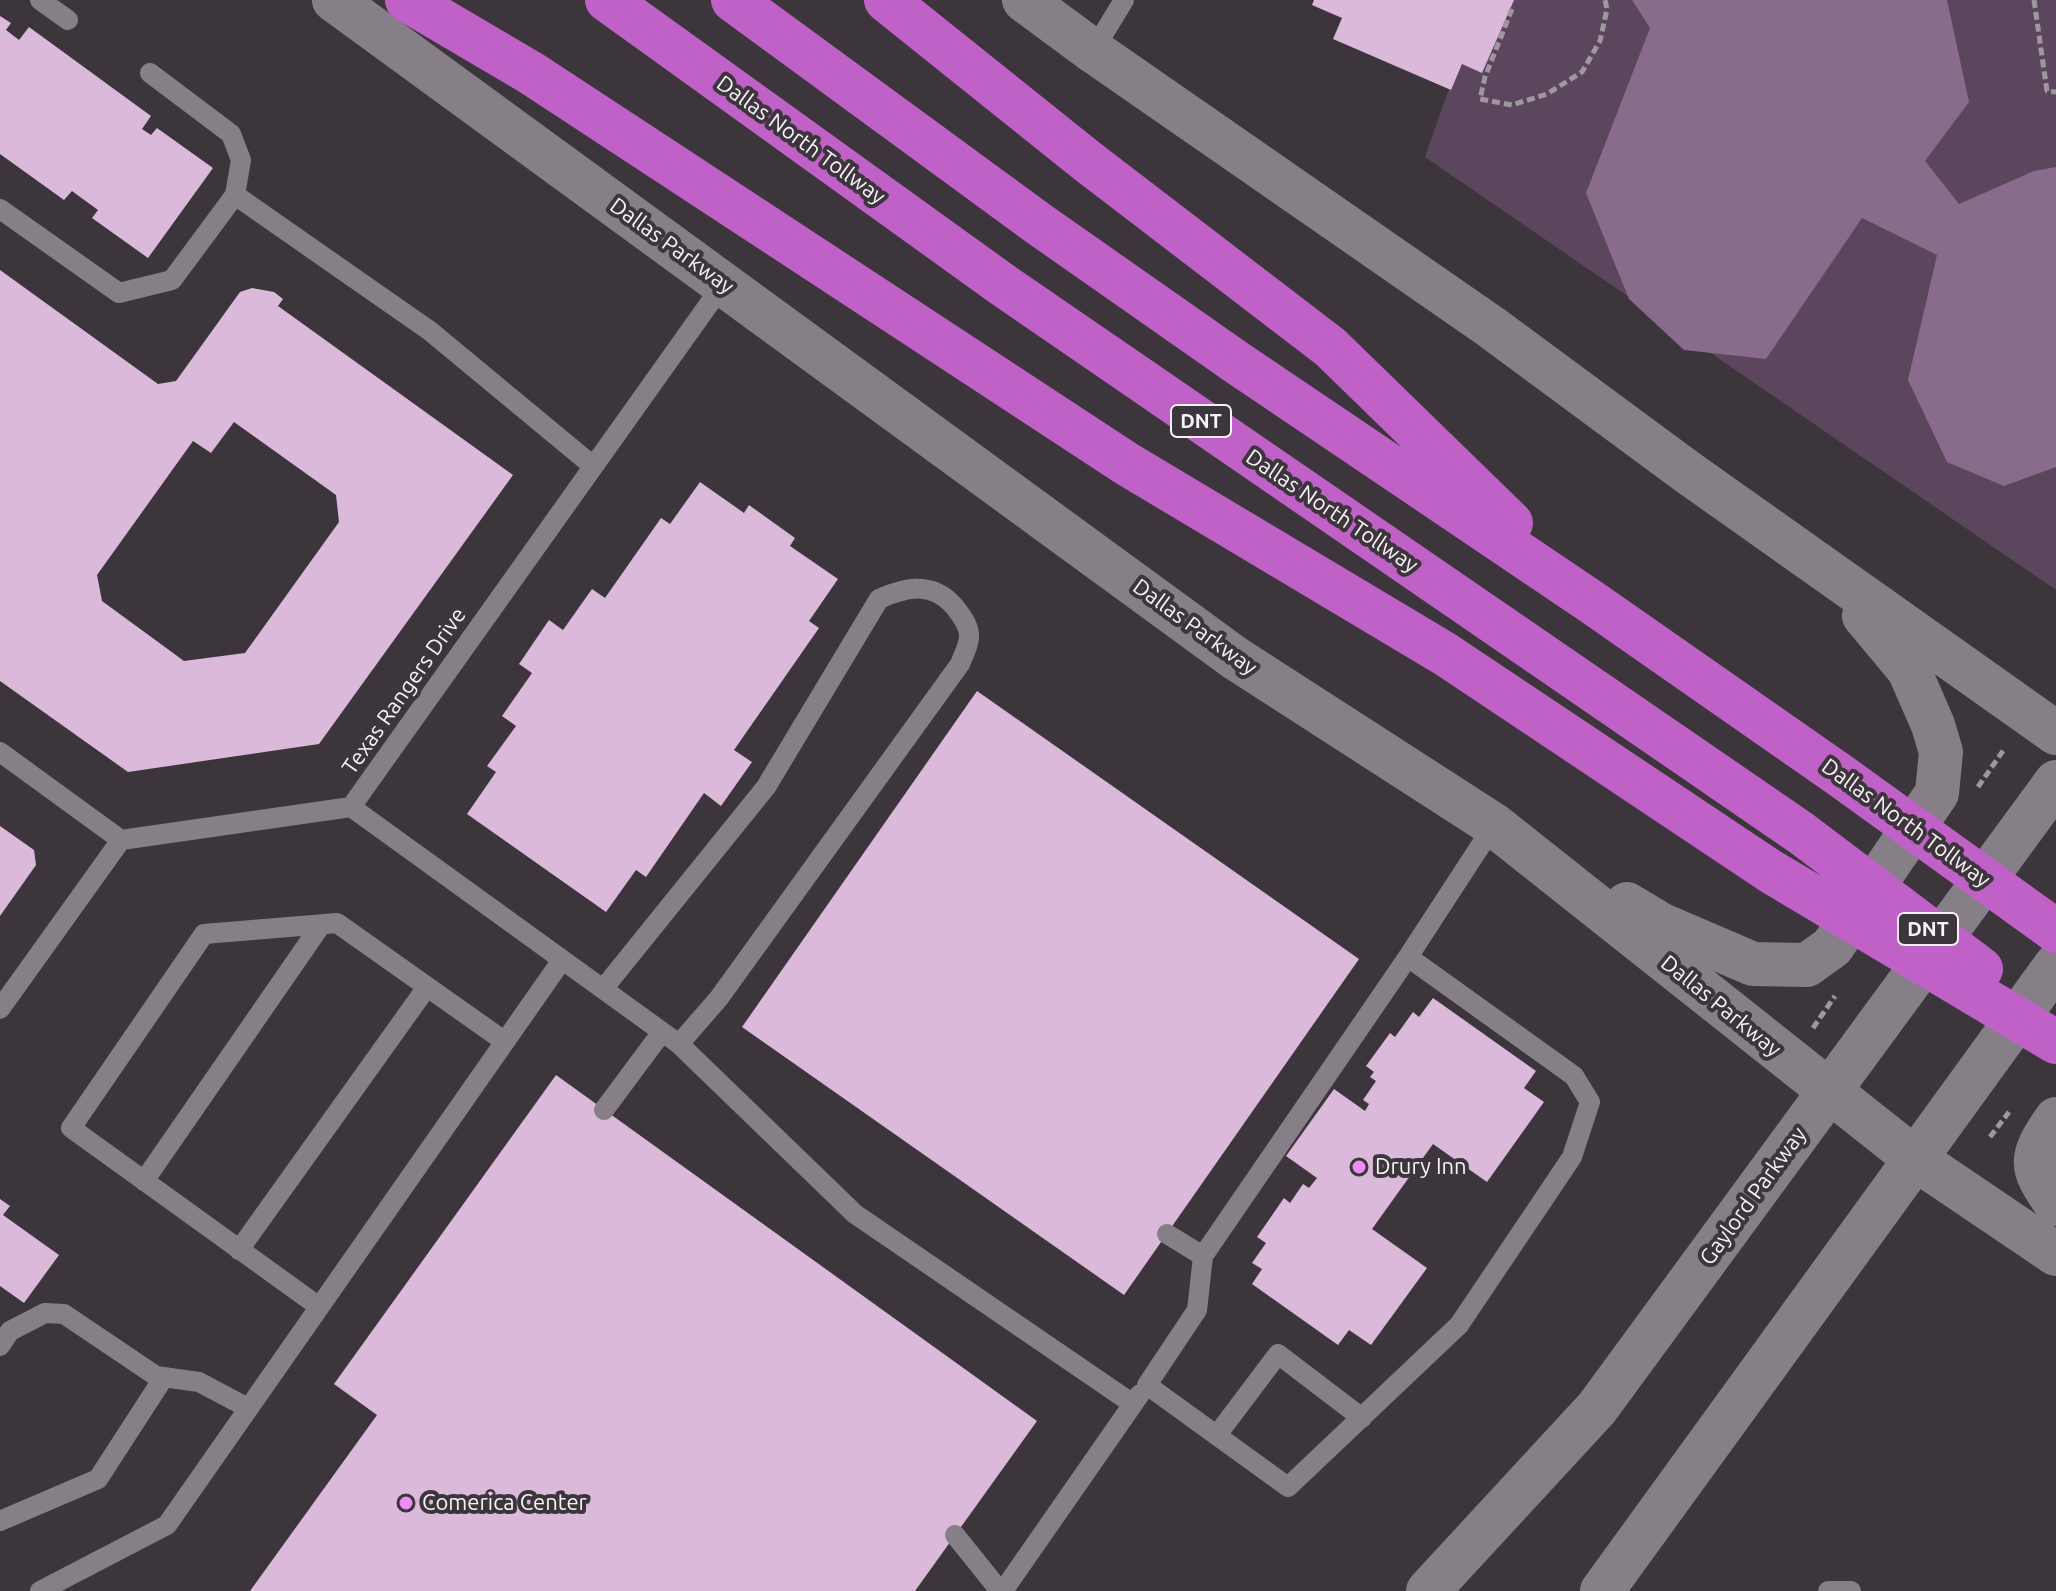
<!DOCTYPE html>
<style>
body{margin:0}
canvas{display:block;background:#3c353c}
</style>
<canvas width="2056" height="1591"></canvas>
<script>
const c = document.querySelector('canvas').getContext('2d');
c.lineJoin = 'round';
function fillPath(path, color) { c.fillStyle = color; c.fill(path, 'evenodd'); }
function stroke(path, color, width, dash) { c.strokeStyle = color; c.lineWidth = width; c.lineCap = dash ? 'butt' : 'round'; c.setLineDash(dash || []); c.stroke(path); }
function drawText(font, color, halo, rows, align = 'center') {
  c.font = font + ' Ubuntu,sans-serif'; c.lineWidth = 8; c.setLineDash([]); c.textBaseline = 'middle'; c.strokeStyle = halo; c.fillStyle = color; for (const [text, x, y, turn = 0] of rows) {
    c.save(); c.translate(x, y); c.rotate((+turn || 0) * Math.PI / 180); c.textAlign = isNaN(turn) ? turn : align; if (halo) c.strokeText(text, 0, 0); c.fillText(text, 0, 0); c.restore();
  }
}
fillPath(new Path2D(`
 M1490,0H2056V590L1425,157L1447,94Z`), '#5c465e');
fillPath(new Path2D(`
 M1632,0H1947L1969,102L1925,161L1959,204L2034,171L2056,167V467L2004,486L1947,462L1908,380L1937,255L1862,218L1766,359L1684,350L1629,299L1586,193L1650,28Z`), '#896b8b');
fillPath(new Path2D(`
 M1314,0H1514L1482,73L1462,64L1451,90L1333,39L1342,18L1312,5Z
 M0,16L11,23L6,30L19,40L29,27L151,116L142,129L151,135L157,128L213,168L148,258L92,218L98,210L76,194L72,191L64,200L0,154Z
 M0,270L158,384L176,381L240,292L252,288L274,292L283,299L278,306L513,475L319,744L128,772L0,681ZM234,422L336,495L339,522L245,653L184,661L102,601L97,575L193,441L211,453Z
 M700,482L744,513L749,505L795,538L790,546L838,579L809,621L819,628L734,750L752,762L721,806L704,793L646,877L636,870L606,912L467,814L496,772L487,766L516,726L502,716L532,673L519,664L549,620L563,630L592,589L605,598L661,518L670,524Z
 M977,691L1359,959L1124,1295L742,1027Z
 M0,826L34,850L36,865L0,916Z
 M1433,998L1536,1071L1524,1088L1544,1102L1487,1182L1433,1144L1372,1229L1427,1268L1371,1345L1349,1330L1338,1345L1252,1284L1262,1269L1252,1263L1266,1243L1257,1237L1284,1198L1290,1203L1303,1184L1309,1188L1317,1178L1286,1156L1334,1089L1365,1111L1369,1104L1363,1100L1376,1081L1370,1077L1374,1072L1366,1066L1390,1033L1395,1037L1413,1012L1419,1017Z
 M556,1075L1037,1421L915,1591H250L377,1415L334,1384Z
 M0,1199L10,1206L3,1215L59,1255L24,1303L0,1286Z`), '#dab9db');
stroke(new Path2D(`
 M2034,0L2047,91L2056,92
 M1512,9L1485,77L1480,99L1512,105L1547,94L1582,72L1600,41L1607,9L1605,0
 M1978,787L2005,748
 M1813,1028L1835,996
 M1990,1137L2009,1112`), '#9e989e', 5, [8, 4]);
stroke(new Path2D(`
 M40,0L68,20
 M1093,51L1124,0
 M150,73L231,134L241,160L235,195
 M0,209L119,293L172,280L235,195L430,331L593,466
 M0,752L121,840
 M351,807L679,1044L855,1214L1133,1404
 M1408,957L1574,1076L1590,1102L1572,1157L1459,1325L1288,1487L1147,1385L1197,1310L1203,1256L1408,957L1494,825
 M603,989L766,787L879,599C906,587 932,581 954,606C960,614 968,623 969,634C970,643 963,656 960,664L719,998L679,1044
 M0,1009L121,840L351,807L724,283
 M604,1110L662,1032
 M144,1181L321,925
 M1167,1234L1203,1256
 M239,1250L427,987
 M318,1306L71,1128L204,934L337,923L504,1041
 M0,1346L10,1331L45,1313L64,1314L156,1376L199,1382L248,1408
 M1217,1435L1278,1354L1362,1418
 M0,1521L98,1479L164,1377
 M955,1535L1000,1591
 M40,1591L167,1525L562,960
 M1003,1591L1140,1394
 M1828,1591H1851`), '#877f88', 20);
stroke(new Path2D(`
 M1428,1591L1597,1408L2056,782
 M1602,1591L2056,965`), '#877f88', 44);
stroke(new Path2D(`
 M334,0L1235,658L1494,825L1914,1158L2056,1254
 M1024,0L1093,51L1491,327L1686,471L2056,733
 M1627,904L1662,925L1753,964L1807,965L1832,947L1937,793L1941,752L1933,725L1909,670L1864,616
 M2056,1119C2029,1158 2029,1166 2056,1204`), '#877f88', 44);
stroke(new Path2D(`
 M407,0L531,73L1127,464L1445,654L1770,871L2056,1042
 M607,0L1003,285L1801,833L1981,969
 M733,0L1039,224L1236,362L1593,603L1841,776L2056,931
 M886,0L1087,161L1330,347L1511,523`), '#c061c8', 44);
for (const [x, y, r, color] of [
 [1359,1167,8,"#ef8bf7"],
 [406,1503,8,"#ef8bf7"]
]) { const dot = new Path2D(); dot.arc(x, y, r, 0, 2 * Math.PI); c.fillStyle = color; c.fill(dot); stroke(dot, '#3c353c', 3); }
for (const [x, y, w] of [
 [1201,421,60],
 [1928,929,60]
]) { const box = new Path2D(); box.roundRect(x - w / 2, y - 16, w, 32, 6); c.fillStyle = '#3c353c'; c.fill(box); stroke(box, '#f8f3f8', 2); }
drawText('bold 20px', '#f8f3f8', null, [
 ["DNT",1201,421],
 ["DNT",1928,929]
]);
drawText('22px', '#f8f3f8', '#3c353c', [
 ["Dallas North Tollway",801,140,36],
 ["Dallas Parkway",672,246,36],
 ["Dallas North Tollway",1332,511,34],
 ["Dallas Parkway",1195,627,36],
 ["Texas Rangers Drive",404,691,-55],
 ["Dallas North Tollway",1906,823,36],
 ["Dallas Parkway",1721,1006,39],
 ["Gaylord Parkway",1753,1196,-54]
]);
drawText('22px', '#f8f3f8', '#3c353c', [
 ["Drury Inn",1375,1167],
 ["Comerica Center",422,1503]
], 'left');
</script>
